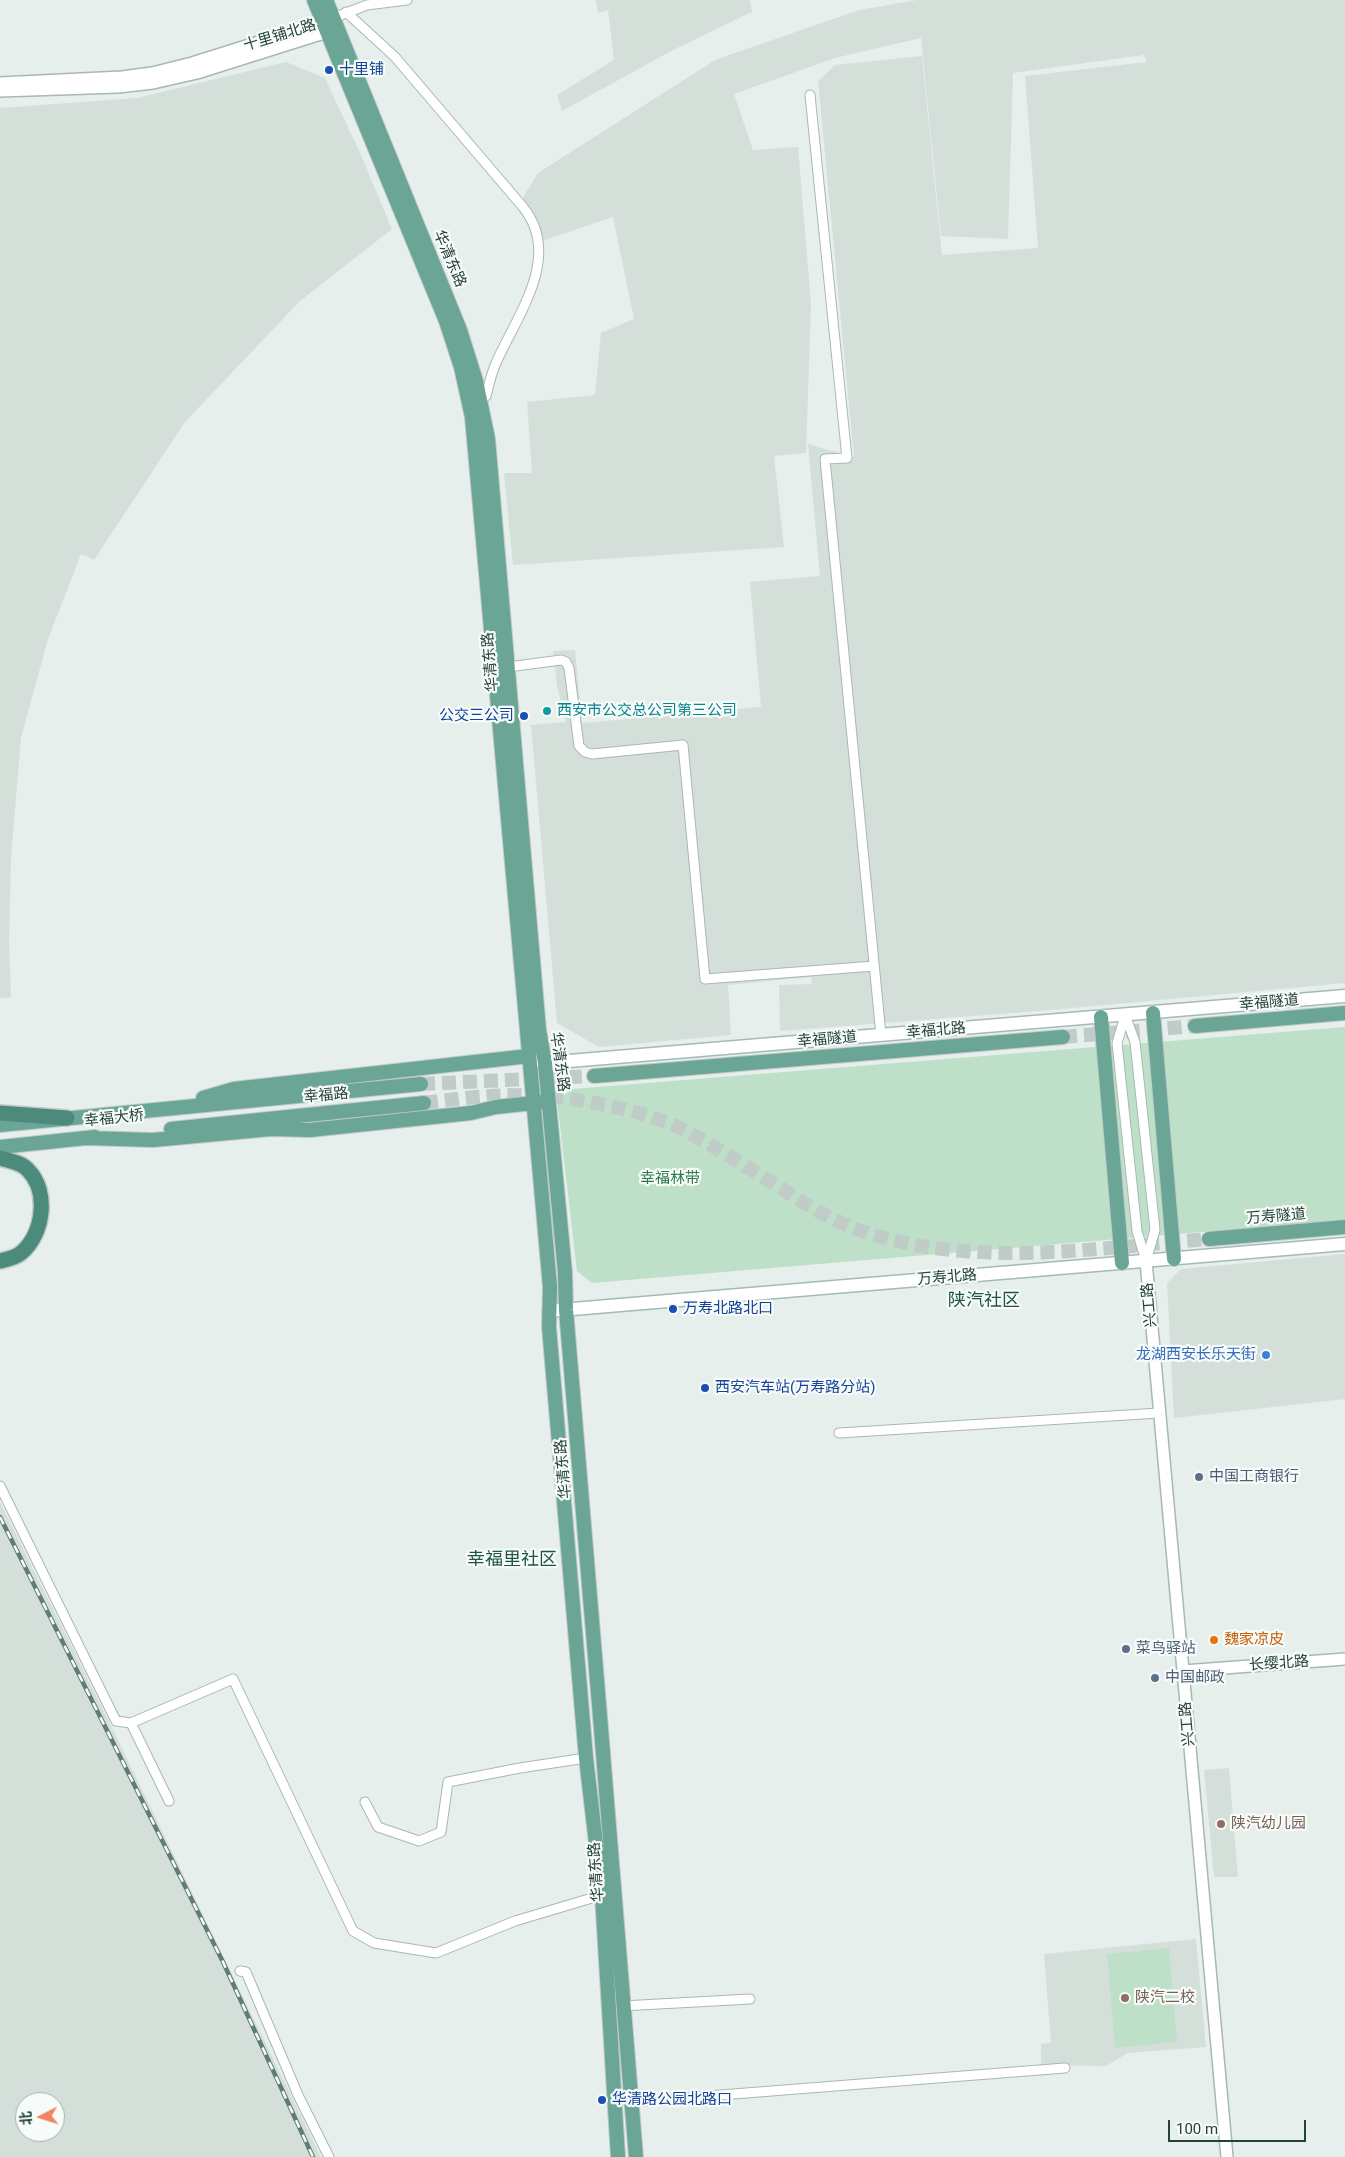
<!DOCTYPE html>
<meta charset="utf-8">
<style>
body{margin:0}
#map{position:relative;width:1345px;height:2157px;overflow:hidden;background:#e6efeb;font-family:Roboto,"Noto Sans SC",sans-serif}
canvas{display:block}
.north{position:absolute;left:15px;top:2092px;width:50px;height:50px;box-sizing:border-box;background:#f7fbf9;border:1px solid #a3b1ad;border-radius:50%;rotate:265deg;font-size:14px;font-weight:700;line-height:20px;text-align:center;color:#24423a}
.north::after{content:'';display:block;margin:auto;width:18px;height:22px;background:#f4845f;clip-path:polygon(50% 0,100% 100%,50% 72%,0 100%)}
.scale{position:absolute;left:1168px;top:2120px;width:138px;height:22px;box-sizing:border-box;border:2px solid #24423a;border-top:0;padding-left:6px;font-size:15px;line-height:18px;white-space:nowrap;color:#24423a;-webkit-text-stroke:4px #f7fbf9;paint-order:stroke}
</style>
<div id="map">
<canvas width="1345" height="2157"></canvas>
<div class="north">北</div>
<div class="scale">100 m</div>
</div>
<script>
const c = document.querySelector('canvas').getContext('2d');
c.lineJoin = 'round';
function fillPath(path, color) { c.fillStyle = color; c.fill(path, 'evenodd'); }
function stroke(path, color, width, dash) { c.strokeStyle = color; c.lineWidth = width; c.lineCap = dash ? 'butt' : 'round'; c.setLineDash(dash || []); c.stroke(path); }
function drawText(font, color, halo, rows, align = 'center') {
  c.font = font + ' Roboto,"Noto Sans SC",sans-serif'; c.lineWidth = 4.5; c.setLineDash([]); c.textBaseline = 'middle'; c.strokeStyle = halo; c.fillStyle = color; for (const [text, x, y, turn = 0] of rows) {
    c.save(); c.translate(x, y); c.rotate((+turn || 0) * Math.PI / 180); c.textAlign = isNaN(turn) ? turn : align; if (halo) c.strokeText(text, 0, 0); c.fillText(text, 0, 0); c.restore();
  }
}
fillPath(new Path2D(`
 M596,0H750L752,12L673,50L562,111L557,95L614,60L608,10L598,13Z
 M917,0H1345V983L1051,1010L780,1031L779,985L812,984L811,977L728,985L731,1035L599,1047L557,1023L531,725L566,722L557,685L553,651L575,650L582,723L761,707L750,582L820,576L808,444L854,457L818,81L835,65L922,56L942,255L1038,248L1025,76L1147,62L1144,55L1013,73L1008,239L941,236L921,38L835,58L734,94L753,150L798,147L811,304L806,453L774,456L784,547L513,565L504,473H532L527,402L595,395L601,333L634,319L613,217L542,241L522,199L538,173L715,60L859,10Z
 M286,62L325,78L360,153L392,229L300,301L185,422L94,560L81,554L48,639L21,738L11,858L9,940L11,997L0,998V108L137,98Z
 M1345,1254V1399L1174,1418L1167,1283L1181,1269Z
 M0,1502L110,1724L321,2157H0ZM25,2102H55V2132H25Z
 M1229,1768L1238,1877H1214L1204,1770Z
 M1196,1939L1206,2047L1128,2053L1106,2066L1041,2065V2044L1051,2043L1044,1954Z`), '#d4dfda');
fillPath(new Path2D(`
 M1345,1027V1220L592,1283L577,1271L557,1100L572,1089Z
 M1169,1948L1177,2042L1115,2048L1107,1954Z`), '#bfe0c8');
stroke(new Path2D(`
 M1063,1037L1195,1026
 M421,1084L594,1076
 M424,1103C455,1099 486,1095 518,1095C561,1094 649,1110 686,1131C719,1149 750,1169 782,1189C807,1205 833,1221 862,1231C973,1269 1094,1248 1209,1239`), '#bfccc8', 14, [14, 7]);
const minor = new Path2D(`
 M346,12L395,57L523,207C563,257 517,315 496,363C491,374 489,385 486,396
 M333,18L367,5L407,0
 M810,95L847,458L825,459L881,1035
 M508,667L561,660L566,662L569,668L579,746L585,752L592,754L683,745L705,979L874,966
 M1125,1015L1135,1042L1155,1230L1146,1261
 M1125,1016L1117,1043L1137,1231L1146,1261
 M839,1433L1159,1413
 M0,1486L116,1721L131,1723L233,1679L353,1931L374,1943L436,1953L515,1921L602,1895
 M131,1723L169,1801
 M365,1802L378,1827L419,1841L441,1832L448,1782L520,1768L586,1758
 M240,1971L246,1972L298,2095L329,2157
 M622,2006L750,1999
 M631,2102L1065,2068`);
const tertiary = new Path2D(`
 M0,83L122,77L152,73L192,63L329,20
 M0,91L118,87L153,83L197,73L327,32L331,25
 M1146,1261L1227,2157
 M1183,1671L1345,1659`);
const secondary = new Path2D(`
 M536,1059L545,1063L1345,996
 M549,1311L1345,1244`);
const primary = new Path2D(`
 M314,0L446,321L461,367L472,417L550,1287L549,1327L586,1758L602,1895L618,2157
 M326,0L460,330L476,381L488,439L539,1030L545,1063L565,1272L566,1310C591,1592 612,1875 636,2157
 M1153,1013L1174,1259
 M1101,1017L1122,1263
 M1195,1026L1345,1013
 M594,1076L1063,1037
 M203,1098L234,1089L529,1056
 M0,1125L421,1084
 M171,1129L424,1103
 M86,1138L153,1140L271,1129L310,1130L471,1113L496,1107L543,1102
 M0,1147L95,1137
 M1209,1239L1345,1227`);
const trunk = new Path2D(`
 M0,1113L67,1118
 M0,1158C9,1161 21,1162 28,1170C49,1191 44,1234 21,1253C15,1258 8,1259 0,1261`);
stroke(minor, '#a8b8b2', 11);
stroke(tertiary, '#a8b8b2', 14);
stroke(secondary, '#a4bbb3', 15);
stroke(primary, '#c2cac8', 16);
stroke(trunk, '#c2cac8', 18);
stroke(minor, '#fff', 9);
stroke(tertiary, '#fff', 11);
stroke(secondary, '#fff', 12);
stroke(primary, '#6aa596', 14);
stroke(trunk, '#4c8a7c', 15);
const rail = new Path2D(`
 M0,1517L223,1962L313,2157`);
stroke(rail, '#5f7d75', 4.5);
stroke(rail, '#f7fbf9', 2.5, [8]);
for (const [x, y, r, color] of [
 [329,70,5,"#1a4fb4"],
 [547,711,5,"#0f9aa8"],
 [524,716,5,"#1a4fb4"],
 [673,1309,5,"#1a4fb4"],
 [1266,1355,5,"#3f7fe0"],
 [705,1388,5,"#1a4fb4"],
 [1199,1477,5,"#5c6f8a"],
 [1214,1640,5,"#e8710a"],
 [1126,1649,5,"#5c6f8a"],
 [1155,1678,5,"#5c6f8a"],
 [1221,1824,5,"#8d6e63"],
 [1125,1998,5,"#8d6e63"],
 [602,2100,5,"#1a4fb4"]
]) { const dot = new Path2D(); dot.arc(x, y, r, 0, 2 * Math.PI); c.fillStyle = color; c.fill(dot); stroke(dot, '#f7fbf9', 2); }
drawText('15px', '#24423a', '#f7fbf9', [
 ["十里铺北路",280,36,-17],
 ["华清东路",449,259,67],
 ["华清东路",491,662,-95],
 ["幸福隧道",1269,1003,-5],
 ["幸福北路",936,1031,-5],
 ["幸福隧道",827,1040,-5],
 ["华清东路",559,1062,82],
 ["幸福路",326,1096,-5],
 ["幸福大桥",114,1119,-6],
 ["万寿隧道",1276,1217,-5],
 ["万寿北路",947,1278,-5],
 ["兴工路",1150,1305,-95],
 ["华清东路",564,1469,-95],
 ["长缨北路",1279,1664,-4],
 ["兴工路",1188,1724,-95],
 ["华清东路",597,1872,-94]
]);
drawText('15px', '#164399', '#f7fbf9', [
 ["十里铺",339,70],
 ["公交三公司",514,716,"right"],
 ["万寿北路北口",683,1309],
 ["西安汽车站(万寿路分站)",715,1388],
 ["华清路公园北路口",612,2100]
], 'left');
drawText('15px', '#0d838f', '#f7fbf9', [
 ["西安市公交总公司第三公司",557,711]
], 'left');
drawText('15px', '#2d7a4b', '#f7fbf9', [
 ["幸福林带",670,1179]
]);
drawText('15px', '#366cbe', '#f7fbf9', [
 ["龙湖西安长乐天街",1256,1355]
], 'right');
drawText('15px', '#4e5e75', '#f7fbf9', [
 ["中国工商银行",1209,1477],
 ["菜鸟驿站",1136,1649],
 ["中国邮政",1165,1678]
], 'left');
drawText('15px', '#c56008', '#f7fbf9', [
 ["魏家凉皮",1224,1640]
], 'left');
drawText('15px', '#785e54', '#f7fbf9', [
 ["陕汽幼儿园",1231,1824],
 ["陕汽二校",1135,1998]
], 'left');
drawText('18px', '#1f5548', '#f7fbf9', [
 ["陕汽社区",984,1301],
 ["幸福里社区",512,1560]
]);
</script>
